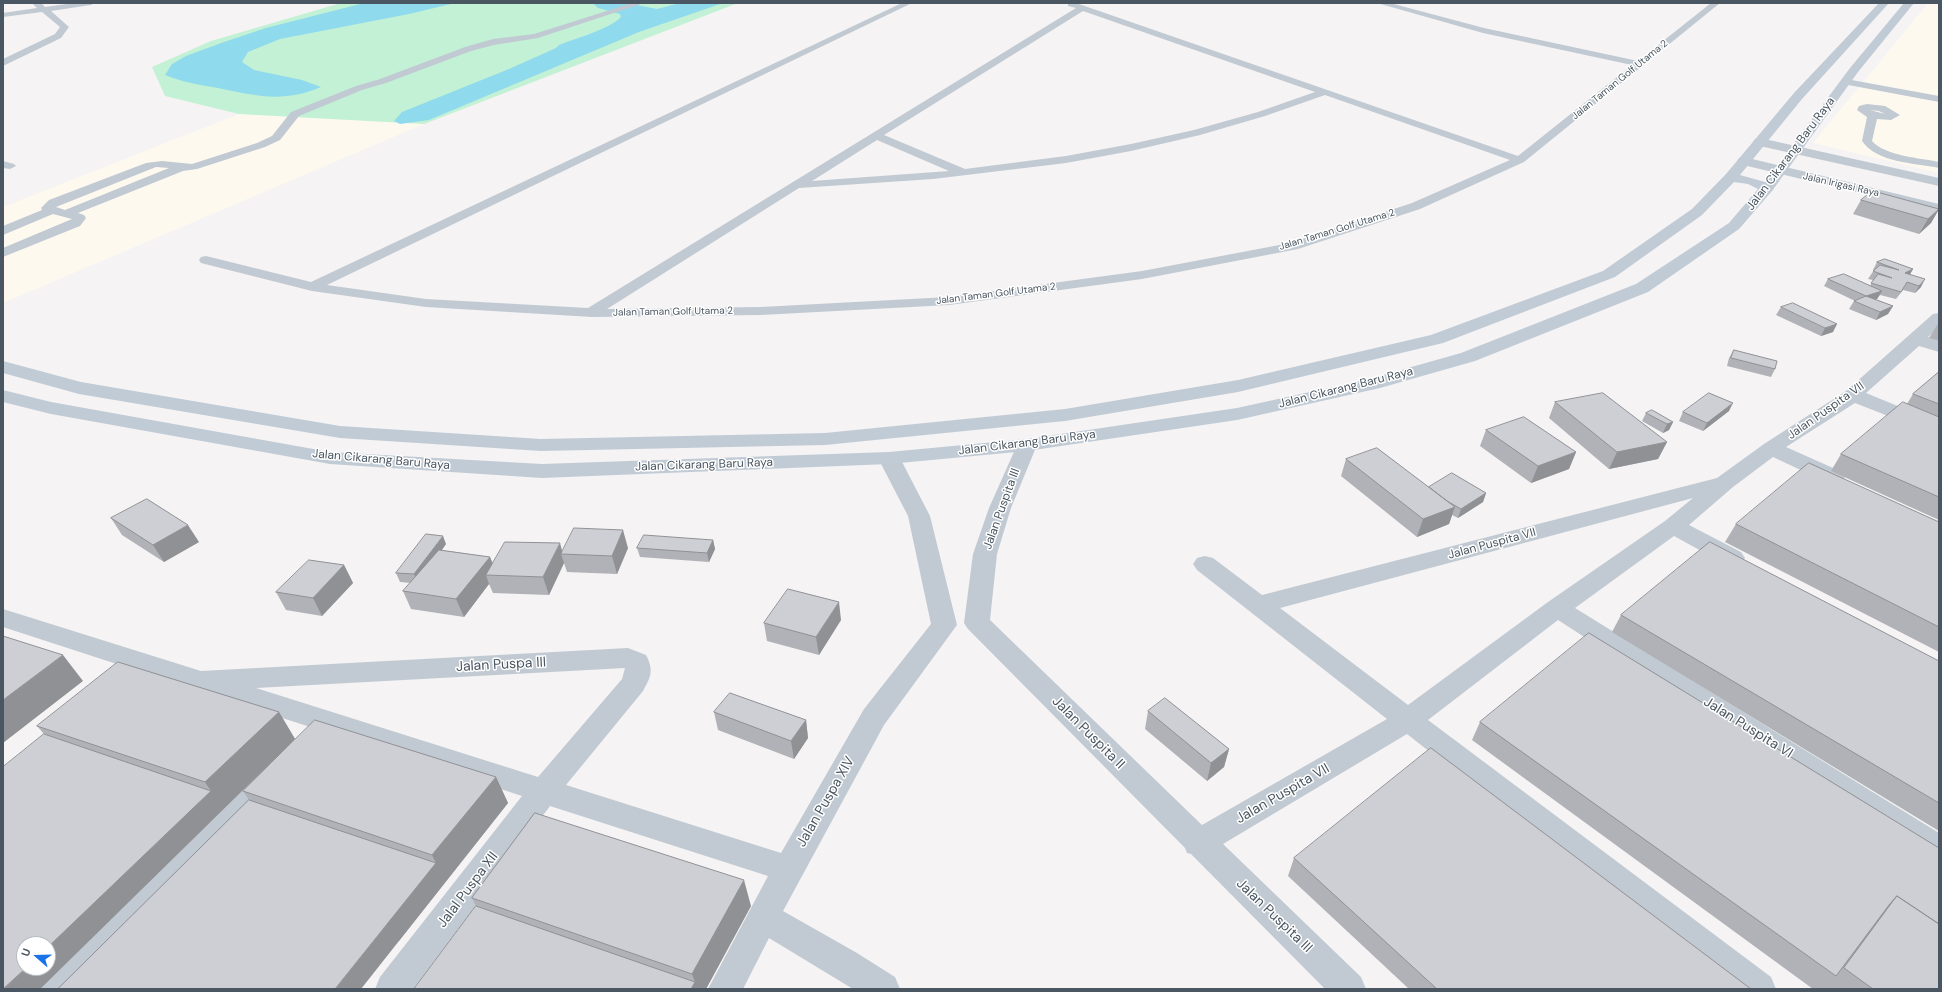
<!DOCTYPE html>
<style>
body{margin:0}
#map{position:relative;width:1942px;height:992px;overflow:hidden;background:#f5f3f3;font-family:"DM Sans",sans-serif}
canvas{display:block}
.frame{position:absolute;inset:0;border:4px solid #4a5661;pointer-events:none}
.north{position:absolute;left:16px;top:936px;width:40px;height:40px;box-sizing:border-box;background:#fff;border:1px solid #b7bbc0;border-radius:50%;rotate:290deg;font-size:11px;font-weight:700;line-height:16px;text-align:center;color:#4a5661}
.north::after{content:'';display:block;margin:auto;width:14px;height:18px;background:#1a73e8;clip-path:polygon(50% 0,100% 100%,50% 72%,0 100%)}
</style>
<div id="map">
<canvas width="1942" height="992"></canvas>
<div class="frame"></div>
<div class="north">U</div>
</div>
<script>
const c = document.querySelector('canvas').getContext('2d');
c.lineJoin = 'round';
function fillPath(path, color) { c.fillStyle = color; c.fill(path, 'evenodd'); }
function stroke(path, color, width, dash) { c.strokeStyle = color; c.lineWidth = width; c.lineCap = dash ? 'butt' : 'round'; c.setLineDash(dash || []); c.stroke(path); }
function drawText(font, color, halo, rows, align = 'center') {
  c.font = font + ' "DM Sans",sans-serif'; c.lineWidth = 3; c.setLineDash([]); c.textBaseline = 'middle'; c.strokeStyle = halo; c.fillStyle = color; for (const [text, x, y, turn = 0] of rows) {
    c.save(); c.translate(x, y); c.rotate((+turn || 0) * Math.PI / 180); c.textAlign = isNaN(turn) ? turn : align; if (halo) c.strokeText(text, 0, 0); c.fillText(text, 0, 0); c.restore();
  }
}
fillPath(new Path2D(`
 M1928,3H1939V173L1813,143Z
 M239,114L424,124L3,303V207Z`), '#fdf9ef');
fillPath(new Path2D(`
 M341,3H738L424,124L239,114L165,96L152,67L211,41Z`), '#c3f1d5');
fillPath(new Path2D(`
 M364,3H455L409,14L280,39L248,52L242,62L254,70L302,80L321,87C283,103 257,96 218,88C200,85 182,82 165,75L172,64L186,56L224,42L266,28Z
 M593,3H627L657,9L680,3H723L639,32L429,120L400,124L394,121L402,112L509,69L556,48L559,45C576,38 608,30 621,17L620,14L598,8Z`), '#90daee');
fillPath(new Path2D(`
 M32,3H41L45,7L74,3H95L91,5L51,11L69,27L61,38L3,66V59L55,34L60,27L42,12L3,17V13L37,8Z
 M632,3H644L538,38L494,45L471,51L386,83L362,90L299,116L280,140L265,147L197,169L183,171L78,213L84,215L86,218L80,226L3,257V248L72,219L53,214L3,235V226L42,210L41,208L49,200L146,163L162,161L192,164L257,143L272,136L291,112L356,86L380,79L465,47L493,39L534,34ZM156,167L169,168L65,210L56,207Z
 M902,3H912L327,285L426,299L588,308L1076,8L1068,6V3H1076L1518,156L1632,65L1483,33L1377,3H1390L1484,28L1638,61L1711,3H1720L1524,162L1420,209L1298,249L1142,279L949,305L761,315L592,317L426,307L312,291L201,263L199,260L201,257L206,256L311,282ZM1083,11L1315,92L1258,112L1194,130L1131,144L1066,156L965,169L884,135ZM1325,95L1510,160L1412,203L1290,243L1142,271L949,297L761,307L607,309L799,188L933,179L1066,163L1131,151L1200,135L1265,116ZM877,140L949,171L812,181Z
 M1846,79L1939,96V102L1843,84L1841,82L1843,80Z
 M1867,104L1885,106L1900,115L1891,120L1877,119L1872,141C1885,156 1921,158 1939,162V168C1915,163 1877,163 1862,141L1867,117L1857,110L1859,106ZM1870,110L1879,111L1885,114Z
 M3,161L14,164L16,166L10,169L3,168Z`), '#c1cad2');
fillPath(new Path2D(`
 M1760,138L1939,178V186L1755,145L1753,142L1755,139Z
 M1744,157L1939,204V212L1739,164L1737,161L1739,158Z
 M1939,313V327L1928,337L1939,341V352L1919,346L1866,393L1939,423V436L1855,403L1786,447L1842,472L1845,477L1842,482L1834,484L1826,482L1773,457L1733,487L1689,525L1741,552L1745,558L1741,564L1733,566L1725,564L1674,536L1575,608L1939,833V863L1928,859L1558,620L1428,720L1771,977L1776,989H1732L1407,734L1223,844L1361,977L1366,989H1325L1191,854L1187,853L1185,848L968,629L964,623L973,554L989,508L1017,445L1020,441L1027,439L1034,441L1037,445L1011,508L997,554L990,620L1202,825L1387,719L1197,570L1193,564L1197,558L1205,556L1213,558L1262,595L1717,478L1764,444L1846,391L1933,314ZM1693,498L1665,521L1548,602L1408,705L1280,608Z
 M889,452L896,454L900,458L930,516L957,625L884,725L783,911L857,953L895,977L900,989H853L769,938L743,989H708L768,876L550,806L413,989H375L380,977L522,796L3,627V609L201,671L628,648L646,655C654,670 651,677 643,691L566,785L781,853L864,709L931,624L908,516L878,458L882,454ZM625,668L622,679L538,777L256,688Z
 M267,764L277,767L282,776L277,785L77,989H36L41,977L257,767Z`), '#c1cad2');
fillPath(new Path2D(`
 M1879,3H1889L1802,99L1740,175L1765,182L1850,68L1904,3H1914L1858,72L1772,191L1739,229L1648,292L1475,361L1380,388L1237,420L1027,451L889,464L542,478L330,464L51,414L3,402V390L51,402L330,452L542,464L889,452L1027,439L1237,408L1369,379L1461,353L1636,284L1729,223L1758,189L1748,184L1734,182L1702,215L1615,277L1443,343L1238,392L1065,421L825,445L541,451L340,438L79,394L3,373V361L81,382L340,426L541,439L825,433L1065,409L1238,380L1431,335L1603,271L1692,209L1726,174L1794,93Z`), '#c1cbd6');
fillPath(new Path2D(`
 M1861,200L1939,209L1931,223L1919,234L1853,214Z
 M1877,262L1913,269L1910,274L1921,287L1915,293L1903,290L1896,299L1880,295L1877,299H1875L1893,306L1888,314L1876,320L1849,309L1854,301H1855L1824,286L1828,279L1870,286L1873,280L1868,279L1874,270H1873Z
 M1781,307L1833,332L1821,336L1776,315Z
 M1939,322V341L1929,338Z
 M1734,350L1775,369L1771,377L1727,366L1729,358Z
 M1939,372V520L1831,471L1841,454L1907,404L1913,394Z
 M1555,402L1667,442L1658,459L1609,469L1549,418Z
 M1729,411L1703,431L1679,421L1683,412Z
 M1646,413L1673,422L1669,430L1663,433L1642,421Z
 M1486,430L1576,452L1569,469L1531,483L1480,446Z
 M1346,459L1429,487L1486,493L1483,502L1458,518L1452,515L1449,524L1417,537L1341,476Z
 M111,518L199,542L164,562L122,535Z
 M1939,522V652L1725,542L1736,524Z
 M713,540L715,549L709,562L640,557L637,548Z
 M446,544L442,550L490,557L493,564L562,552L628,548L617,574L567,572L564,563L549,595L493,593L489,584L464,617L411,609L403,591L411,583L400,582L396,573Z
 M344,565L353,583L322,616L286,610L276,592Z
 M1621,615L1939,661V831L1612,632Z
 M841,620L819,655L767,641L764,623Z
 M1148,711L1229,749L1224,767L1207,781L1145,729Z
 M279,712L295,739L40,989H3L44,734L37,726Z
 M714,712L806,720L808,738L794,759L718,730Z
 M1480,722L1939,848V989H1813L1472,740Z
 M496,777L508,803L399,941L249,800L243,791Z
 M1294,858L1751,989H1409L1288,876Z
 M472,898L751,906L706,989H414L476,906Z`), '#b0b2b7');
fillPath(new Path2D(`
 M1939,209L1931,223L1919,234L1928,219Z
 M1913,269L1909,276L1905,273Z
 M1925,279L1921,287L1915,293L1919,286Z
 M1882,291L1877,299L1862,303L1866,296Z
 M1893,306L1888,314L1876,320L1880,312Z
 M1837,324L1833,332L1821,336L1825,328Z
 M1733,403L1729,411L1703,431L1707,423Z
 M1673,422L1669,430L1663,433L1667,424Z
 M1667,442L1658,459L1609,469L1617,452Z
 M1576,452L1569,469L1531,483L1538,466Z
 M1486,493L1483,502L1458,518L1461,509Z
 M1455,507L1449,524L1417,537L1423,519Z
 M188,525L199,542L164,562L153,545Z
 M623,530L628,548L617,574L612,556Z
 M443,536L446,544L418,583L414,574Z
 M713,540L715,549L709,562L707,553Z
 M560,543L563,554H561L564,563L549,595L543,577Z
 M490,557L497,575H486L489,584L464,617L456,599Z
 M344,565L353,583L322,616L313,598Z
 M839,602L841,620L819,655L816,637Z
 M63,655L83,681L3,743V700Z
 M279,712L295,739L40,989H4L26,968H48V947L211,791L205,782Z
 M806,720L808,738L794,759L791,741Z
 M1229,749L1224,767L1207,781L1211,763Z
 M496,777L508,803L361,989H335L436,863L432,855Z
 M744,880L751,906L706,989H691L695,982L692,974Z`), '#909195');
const building = new Path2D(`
 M1873,191L1939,209L1928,219L1861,200Z
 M1885,259L1913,269L1905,273L1925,279L1919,286L1907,282L1901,292L1871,283L1878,274L1892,278L1873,271L1880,265L1899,270L1877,262Z
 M1844,274L1882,291L1866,296L1893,306L1880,312L1854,301L1866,296L1828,279Z
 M1793,303L1837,324L1825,328L1781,307Z
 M1734,350L1777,361L1775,369L1731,358Z
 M1939,372V404L1913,394Z
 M1603,393L1667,442L1617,452L1555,402Z
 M1709,393L1733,403L1707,423L1683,412Z
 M1903,402L1939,417V497L1841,454Z
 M1652,410L1673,422L1667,424L1646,413Z
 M1524,417L1576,452L1538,466L1486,430Z
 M1377,448L1455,507L1423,519L1346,459Z
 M1809,463L1939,522V627L1736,524Z
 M1452,473L1486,493L1461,509L1447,501L1429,487Z
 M147,499L188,525L153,545L111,518Z
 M574,528L623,530L612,556L561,554Z
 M426,534L443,536L414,574L396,573Z
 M644,535L713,540L707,553L637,548Z
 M505,542L560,543L543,577L486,575Z
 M1710,542L1939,661V803L1621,615Z
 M439,550L490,557L456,599L403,591Z
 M309,560L344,565L313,598L276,592Z
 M788,589L839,602L816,637L764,623Z
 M1589,633L1939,848V924L1897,896L1889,905L1836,976L1480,722Z
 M3,636L63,655L3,700Z
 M118,662L279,712L205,782L37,726Z
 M730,693L806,720L791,741L714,712Z
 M1165,698L1229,749L1211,763L1148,711Z
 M315,720L496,777L432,855L243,791Z
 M44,734L211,791L48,947V944H24V968H26L3,989V767Z
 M1431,748L1751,989H1437L1294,858Z
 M249,800L436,863L335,989H58Z
 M535,813L744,880L692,974L472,898Z
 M1897,896L1939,924V989H1873L1844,968Z
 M476,906L695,982L691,989H414Z`);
fillPath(building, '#cdcfd5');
stroke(building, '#909195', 1);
drawText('10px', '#4a5661', '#fff', [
 ["Jalan Taman Golf Utama 2",1620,80,-39],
 ["Jalan Irigasi Raya",1841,185,13],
 ["Jalan Taman Golf Utama 2",1337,230,-17],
 ["Jalan Taman Golf Utama 2",996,294,-7],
 ["Jalan Taman Golf Utama 2",673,312,-1]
]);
drawText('12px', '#4a5661', '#fff', [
 ["Jalan Cikarang Baru Raya",1791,154,-53],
 ["Jalan Cikarang Baru Raya",1346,388,-14],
 ["Jalan Puspita VII",1826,411,-35],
 ["Jalan Cikarang Baru Raya",1027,443,-7],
 ["Jalan Cikarang Baru Raya",381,460,5],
 ["Jalan Cikarang Baru Raya",704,465,-2],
 ["Jalan Puspita III",1002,509,-70],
 ["Jalan Puspita VII",1492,544,-15]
]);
drawText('14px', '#4a5661', '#fff', [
 ["Jalan Puspa III",501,665,-3],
 ["Jalan Puspita VI",1748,728,32],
 ["Jalan Puspita II",1088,733,45],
 ["Jalan Puspita VII",1283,794,-30],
 ["Jalan Puspa XIV",826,802,-60],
 ["Jalal Puspa XII",468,890,-53],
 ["Jalan Puspita III",1274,916,44]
]);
</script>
